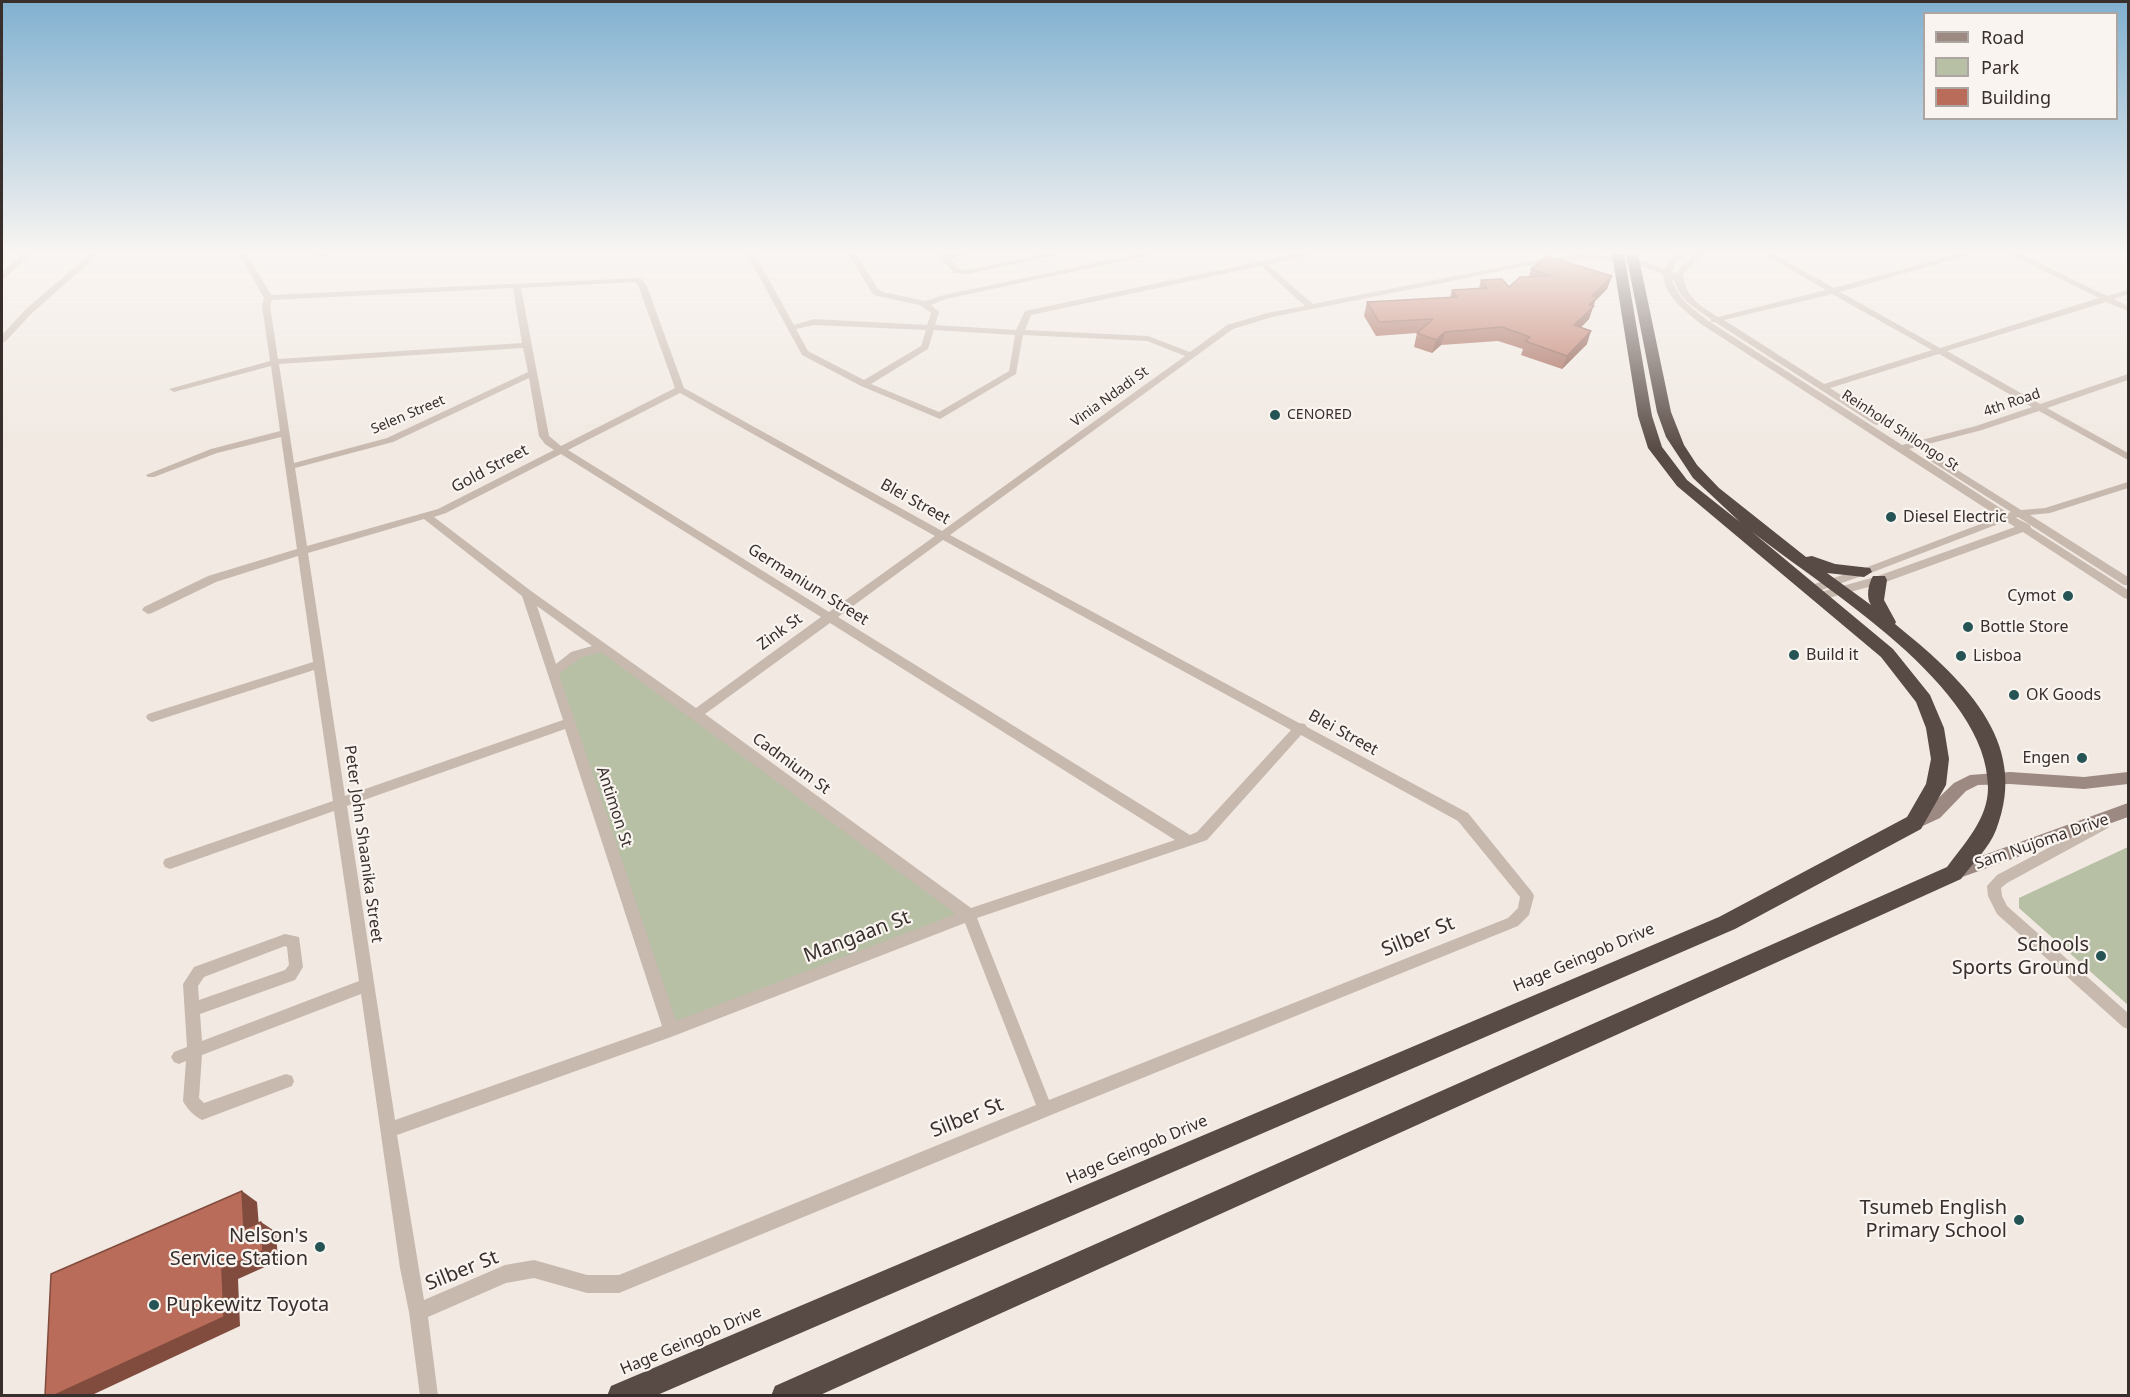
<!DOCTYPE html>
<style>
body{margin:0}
#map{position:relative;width:2130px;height:1397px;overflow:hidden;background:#f1e9e2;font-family:"Noto Sans",sans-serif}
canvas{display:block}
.frame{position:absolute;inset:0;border:3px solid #382f2c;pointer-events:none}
.legend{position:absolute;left:1923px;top:12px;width:195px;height:108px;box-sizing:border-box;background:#f9f4ef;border:2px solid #aca5a1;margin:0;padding:8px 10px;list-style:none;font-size:18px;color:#382f2c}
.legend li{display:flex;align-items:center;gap:12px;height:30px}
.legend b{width:30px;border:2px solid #aca5a1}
</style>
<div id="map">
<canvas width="2130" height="1397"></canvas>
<div class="frame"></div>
<ul class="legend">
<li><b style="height:8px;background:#9c8981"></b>Road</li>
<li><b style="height:16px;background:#b7bfa4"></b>Park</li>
<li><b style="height:16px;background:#b86c59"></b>Building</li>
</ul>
</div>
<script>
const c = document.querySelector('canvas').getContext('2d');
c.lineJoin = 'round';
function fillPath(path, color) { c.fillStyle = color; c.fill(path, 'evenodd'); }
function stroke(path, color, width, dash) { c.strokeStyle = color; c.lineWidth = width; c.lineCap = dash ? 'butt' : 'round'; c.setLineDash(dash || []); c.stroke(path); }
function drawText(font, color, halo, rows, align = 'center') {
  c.font = font + ' "Noto Sans",sans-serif'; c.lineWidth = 4.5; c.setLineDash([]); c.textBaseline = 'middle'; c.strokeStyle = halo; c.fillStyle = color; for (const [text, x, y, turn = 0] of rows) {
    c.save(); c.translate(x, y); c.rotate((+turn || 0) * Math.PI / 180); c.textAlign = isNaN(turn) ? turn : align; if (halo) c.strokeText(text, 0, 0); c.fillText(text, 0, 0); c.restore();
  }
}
fillPath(new Path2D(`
 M604,648L969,915L671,1030L553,674L566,660Z
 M2128,847V1005L2019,908V898Z`), '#b7bfa4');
fillPath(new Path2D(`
 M22,254H31L5,278H2V272Z
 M90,254H99L32,313L5,342H2V335L26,309Z
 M239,254H247L271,295L640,278L646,284L684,388L942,531L1185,356L1147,341L1023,335L1016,374L940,419L861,386L802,355L747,254H755L794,325L814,319L927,325L931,313L920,305L877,296L872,293L848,254H856L878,289L883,292L925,301L944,295L1139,254H1155L946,299L931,305L939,312L935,325L1016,330L1025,311L1296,254H1312L1268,265L1313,304L1552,257C1588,254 1631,254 1665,269L1669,261L1677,254H1686L1675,264L1672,272L1675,274L1694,254H1703L1683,274C1686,298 1699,305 1718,317L1826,290L1763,254H1773L1834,288L1957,254H1971L1840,292L1940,348L2099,298L2010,254H2021L2107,296L2128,290V294L2114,299L2128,306V311L2106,302L1947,351L2040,404L2128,374V380L2047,408L2128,453V460L2039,411L1982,430L1909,449L2008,513L2011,512L1929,460V456H1935L2021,510L2045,508L2128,482V488L2050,513L2030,515L2128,577V585H2124L2018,517L2016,518L2030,525L2031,528L2128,590V599L2124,598L2023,532L1883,583L1821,600L1817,599L1815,596L1817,593L1875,577L2015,527L2006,521L1873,572L1816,592H1808L1807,589L1808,586L1865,568L1999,517L1701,324C1685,311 1664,296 1663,274C1593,243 1510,270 1438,284C1382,295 1327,306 1272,317L1233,329L950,535L1299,723L1305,724L1307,727L1468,813L1532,892L1534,896L1529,915L1518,926L1051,1115L619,1293H587L534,1278L506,1283L428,1317L438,1396H420L409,1312L400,1268L361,994L202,1055L199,1098L204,1103L286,1074L292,1076L294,1081L292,1086L202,1120C194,1116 187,1109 183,1101L186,1061L179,1064L174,1062L171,1057L174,1052L187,1047L183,984L194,967L285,934L299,937L303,967L295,980L200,1014L202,1041L359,981L334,811L170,869L165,867L163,863L165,859L333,801L314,670L152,722L148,720L146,717L148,714L313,662L298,556L216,582L152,613L148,614L142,610L144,607L208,576L297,549L281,437L217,453L154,477H148L146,475L211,449L280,431L271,366L174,392L169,389L270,361L262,306L264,298ZM1261,266L1305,306L1267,313L1227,325L1190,352L1148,336L1025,330L1031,315ZM1672,279C1677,283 1675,286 1679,292C1687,304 1699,311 1711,319V322H1715L1874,424L1877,425L1882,422L1830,388L1939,354L2032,407L1976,426L1902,445L1707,320C1693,309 1676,297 1672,279ZM635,282L638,285L675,388L561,446L549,436L521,288ZM513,288L522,343L278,359L270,306L272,300ZM1832,294L1932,350L1824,384L1724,320ZM814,325L926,330L921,346L864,380L808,351L796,329ZM934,330L1015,335L1009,371L939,412L871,384L928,349ZM523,348L528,372L387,438L294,463L279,364ZM529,378L539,436L545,444L554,450L438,509L307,546L295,468L393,442ZM680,393L935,536L829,612L568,450ZM561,454L821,617L696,708L531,591L434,517L446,513ZM424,519L522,596L563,720L345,796L308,553ZM943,540L1291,730L1197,832L1190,835L838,617ZM537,606L592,646L571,652L556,664ZM830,623L1175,840L971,908L705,714ZM601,652L956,914L676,1021L559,674L580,658ZM565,729L662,1026L395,1120L347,806ZM1301,735L1458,821L1520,897L1518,908L1508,918L1049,1100L977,918L1207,840ZM965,923L1036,1105L619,1275H587L534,1260L505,1265L424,1300L397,1135L671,1037ZM285,946L287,947L289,965L285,970L199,1000L198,986L204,977Z
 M335,254L319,257L315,255L316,254Z
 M937,254H967L950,259L959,269L968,270L1045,254H1062L968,274L954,273Z
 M2103,819L2108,820L2110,824L2108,828L2007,883L2001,888L2002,896L2007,906L2128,1013V1029L2123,1027L1997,914L1988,896L1987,886L1997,875Z`), '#c8b9af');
fillPath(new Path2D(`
 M2010,772L2084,777L2128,772V784L2084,789L2010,784L1978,785L1966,791L1940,818L1914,830L1908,828L1906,823L1908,818L1928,808L1954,783L1970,775Z
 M2128,803V817L1954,880L1948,878L1945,873L1948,868Z`), '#9c8981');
fillPath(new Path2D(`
 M1612,254H1624L1652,416L1662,447L1687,480L1740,522L1693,478L1666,437L1657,412L1626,254H1638L1671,412L1684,445L1697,465L1719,488L1806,557L1812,556L1835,564L1870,568L1872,572L1864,577L1827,573L1871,605C1866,598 1868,584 1873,576H1885L1887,580L1884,600L1896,622L1895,624C1959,676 2032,740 1996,830C1989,848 1972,864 1961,879L818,1396H771L775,1386L1947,867C1964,844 1988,819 1988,788C1989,686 1824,589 1751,531L1893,649L1930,695L1944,728L1949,759L1946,785L1921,829L1735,929L655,1396H607L611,1386L1719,917L1907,817L1926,784L1931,759L1926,728L1916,702L1881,657L1677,486L1648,448L1638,416Z`), '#584a45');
fillPath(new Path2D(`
 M1531,269L1612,276L1607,289L1595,301L1589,319L1581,327L1587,344L1562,369L1521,355L1523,349L1498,341L1441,345L1432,353L1414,347L1417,333L1376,336L1364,316L1367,302L1450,298L1452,290L1479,288L1481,280L1509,287L1529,277Z`), '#9e5d4d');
fillPath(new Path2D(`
 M1612,276L1607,289L1595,301L1589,319L1570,339L1574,325L1592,296Z
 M1591,331L1587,344L1562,369L1567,356Z
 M1445,332L1441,345L1432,353L1436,340Z
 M242,1191L257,1202L260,1239L244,1229Z
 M261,1222L276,1232L278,1261L238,1279L240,1326L92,1395H55L222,1269Z`), '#814c3e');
const building = new Path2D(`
 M1546,256L1612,276L1592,296L1597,297L1589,305L1594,306L1574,325L1591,331L1567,356L1525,341L1530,337L1502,327L1445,332L1436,340L1417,333L1433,319L1379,322L1367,302L1457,297L1452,290L1487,288L1481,280L1502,279L1509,287L1520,277L1552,276L1531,269Z
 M242,1191L244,1229L261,1222L263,1251L222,1269L224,1317L55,1395H45L51,1274Z`);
fillPath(building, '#b86c59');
stroke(building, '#814c3e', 1.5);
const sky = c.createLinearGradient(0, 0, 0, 450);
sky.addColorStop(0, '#80b0d0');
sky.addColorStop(0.56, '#f9f5f2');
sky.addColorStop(1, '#f9f5f200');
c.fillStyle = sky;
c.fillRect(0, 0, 2130, 450);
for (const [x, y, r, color] of [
 [1275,415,6,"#265455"],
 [1891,517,6,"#265455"],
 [2068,596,6,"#265455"],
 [1968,627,6,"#265455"],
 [1794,655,6,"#265455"],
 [1961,656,6,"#265455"],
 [2014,695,6,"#265455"],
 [2082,758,6,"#265455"],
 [2101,956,6,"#265455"],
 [2019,1220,6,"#265455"],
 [320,1247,6,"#265455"],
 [154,1305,6,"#265455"]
]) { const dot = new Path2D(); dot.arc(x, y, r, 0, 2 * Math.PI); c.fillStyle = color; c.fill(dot); stroke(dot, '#f9f4ef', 2); }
drawText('14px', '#382f2c', '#f9f4ef', [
 ["Vinia Ndadi St",1110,397,-36],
 ["4th Road",2012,403,-19],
 ["Selen Street",408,415,-23],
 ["Reinhold Shilongo St",1900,431,33]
]);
drawText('14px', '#382f2c', '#f9f4ef', [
 ["CENORED",1287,415]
], 'left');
drawText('16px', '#382f2c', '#f9f4ef', [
 ["Gold Street",490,469,-28],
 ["Blei Street",915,502,29],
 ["Germanium Street",808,585,32],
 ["Zink St",780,632,-36],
 ["Blei Street",1343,733,29],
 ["Cadmium St",791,764,36],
 ["Antimon St",614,807,72],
 ["Sam Nujoma Drive",2042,842,-19],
 ["Peter John Shaanika Street",363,844,82],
 ["Hage Geingob Drive",1584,958,-23],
 ["Hage Geingob Drive",1137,1150,-23],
 ["Hage Geingob Drive",691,1341,-23]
]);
drawText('16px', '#382f2c', '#f9f4ef', [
 ["Diesel Electric",1903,517],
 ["Cymot",2056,596,"right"],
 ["Bottle Store",1980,627],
 ["Build it",1806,655],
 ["Lisboa",1973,656],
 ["OK Goods",2026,695],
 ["Engen",2070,758,"right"]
], 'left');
drawText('20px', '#382f2c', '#f9f4ef', [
 ["Mangaan St",857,937,-21],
 ["Silber St",1418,937,-22],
 ["Silber St",967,1118,-22],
 ["Silber St",462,1271,-22]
]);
drawText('20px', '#382f2c', '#f9f4ef', [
 ["Schools",2089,945],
 ["Sports Ground",2089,968],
 ["Tsumeb English",2007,1208],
 ["Primary School",2007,1231],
 ["Nelson's",308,1236],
 ["Service Station",308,1259],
 ["Pupkewitz Toyota",166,1305,"left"]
], 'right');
</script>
